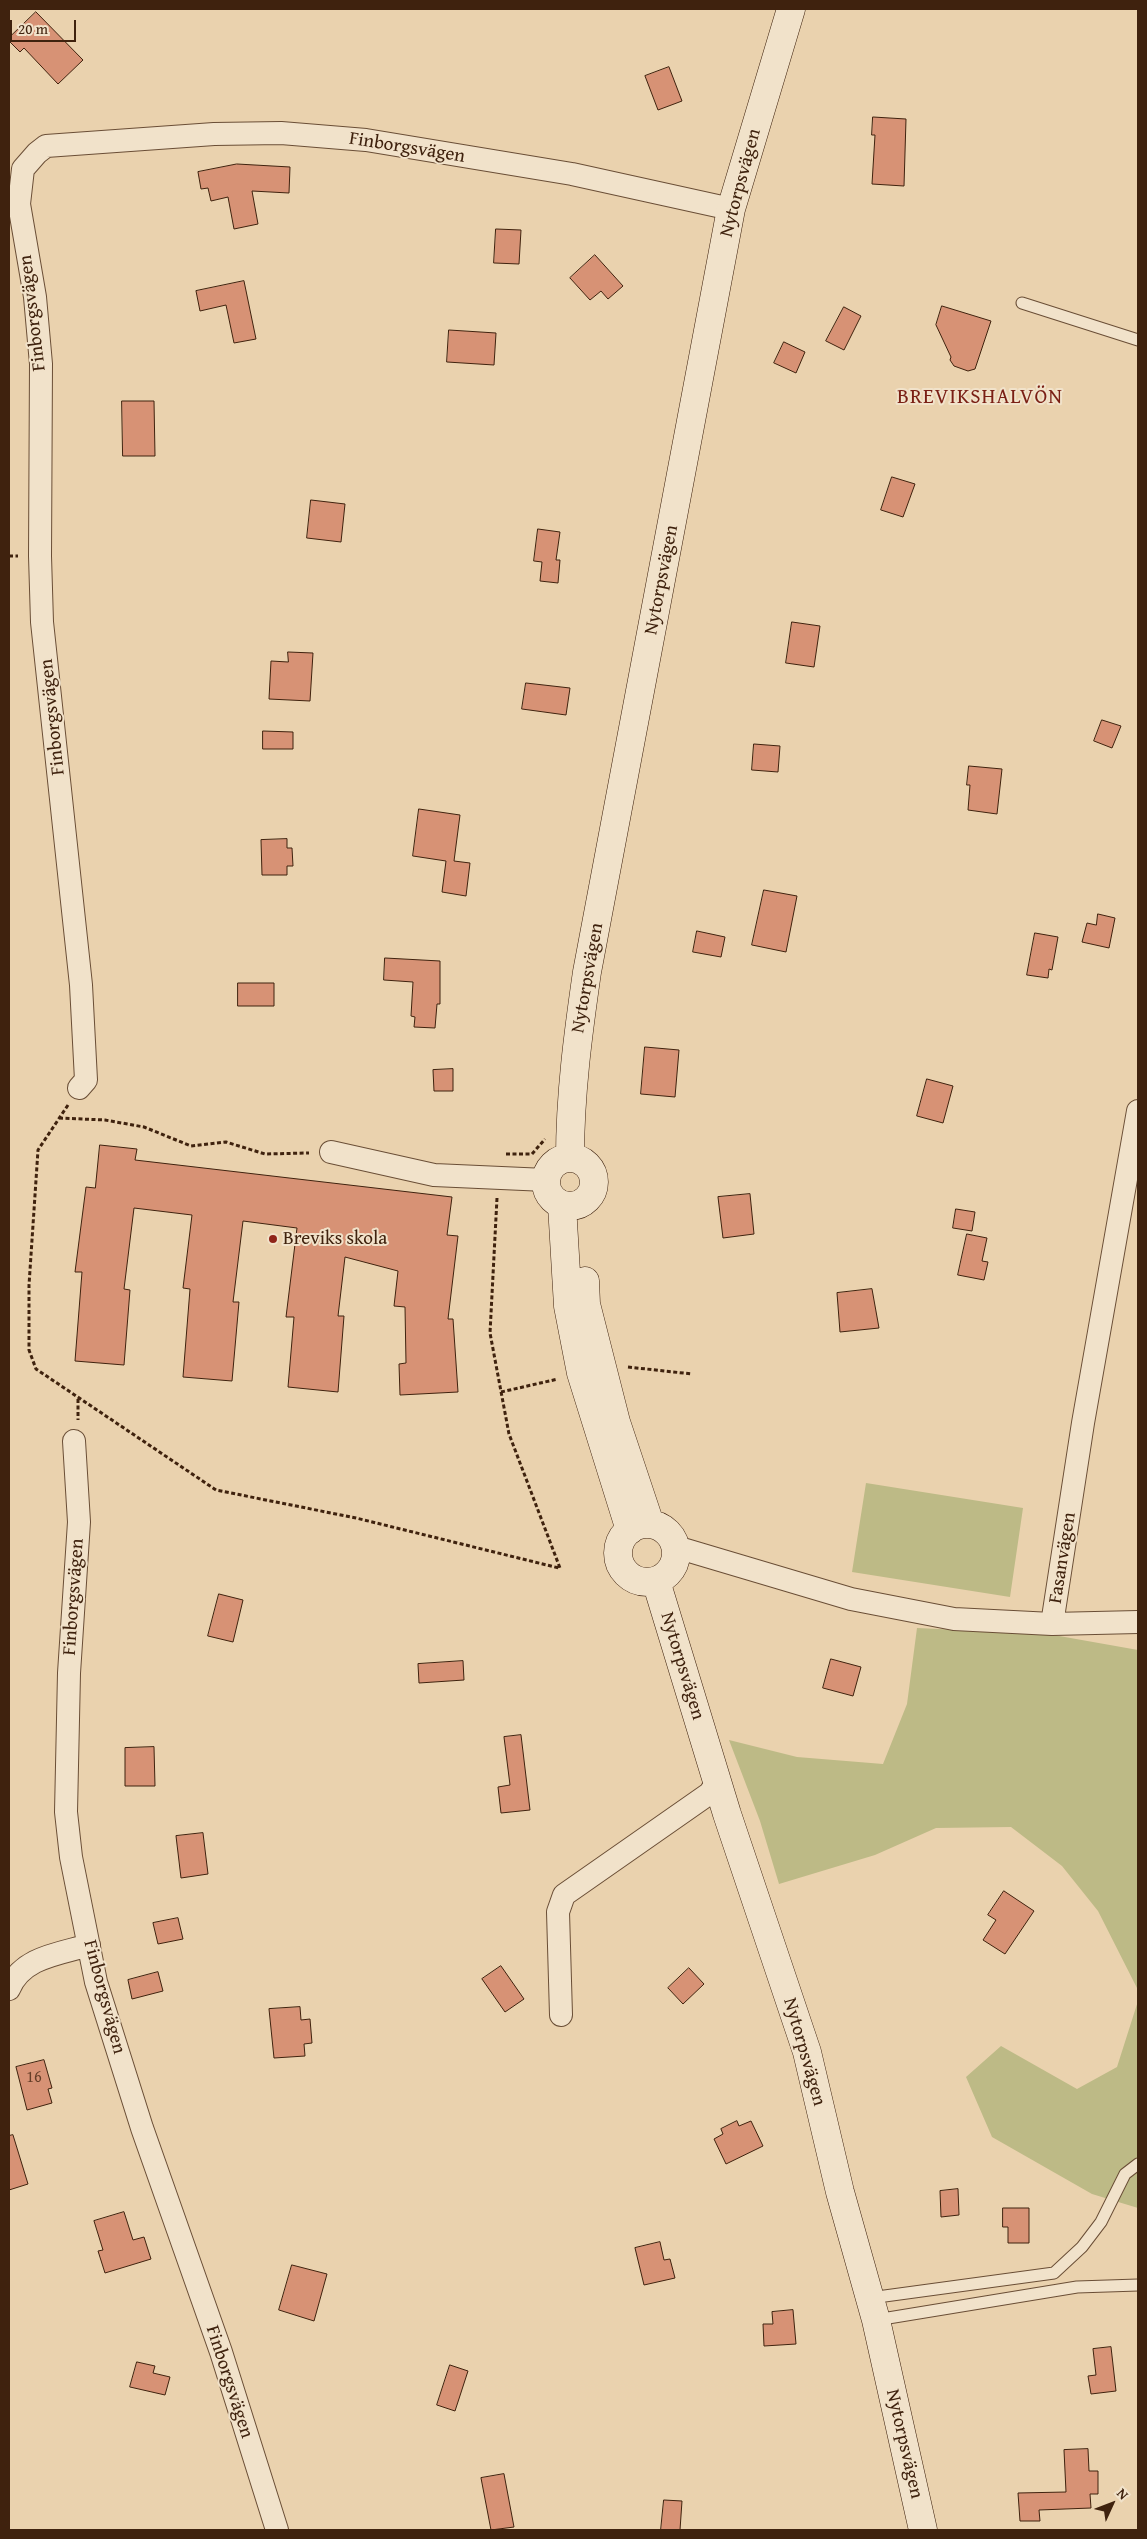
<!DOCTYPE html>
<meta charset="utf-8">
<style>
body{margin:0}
#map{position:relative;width:1147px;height:2539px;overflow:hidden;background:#ead2ae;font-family:"Gentium Book Plus",serif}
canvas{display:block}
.frame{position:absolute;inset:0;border:10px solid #3f220e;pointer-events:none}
.north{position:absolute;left:1087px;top:2479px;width:50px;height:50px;-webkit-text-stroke:4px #f1e2ca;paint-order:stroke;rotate:47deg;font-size:14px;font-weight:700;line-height:20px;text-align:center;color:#3f220e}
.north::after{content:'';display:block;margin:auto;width:18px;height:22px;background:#3f220e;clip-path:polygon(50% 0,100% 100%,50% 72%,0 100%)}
.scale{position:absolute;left:10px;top:20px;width:66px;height:22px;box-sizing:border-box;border:2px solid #3f220e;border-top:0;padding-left:6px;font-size:15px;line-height:18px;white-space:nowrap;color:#3f220e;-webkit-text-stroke:4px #f1e2ca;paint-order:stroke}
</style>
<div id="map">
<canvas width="1147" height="2539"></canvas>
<div class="frame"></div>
<div class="north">N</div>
<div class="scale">20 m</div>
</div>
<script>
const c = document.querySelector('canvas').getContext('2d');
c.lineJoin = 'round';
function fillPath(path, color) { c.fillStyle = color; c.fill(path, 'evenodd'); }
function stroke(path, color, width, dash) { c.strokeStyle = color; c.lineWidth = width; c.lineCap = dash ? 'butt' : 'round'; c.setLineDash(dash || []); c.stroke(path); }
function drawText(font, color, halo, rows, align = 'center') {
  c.font = font + ' "Gentium Book Plus",serif'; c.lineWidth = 4; c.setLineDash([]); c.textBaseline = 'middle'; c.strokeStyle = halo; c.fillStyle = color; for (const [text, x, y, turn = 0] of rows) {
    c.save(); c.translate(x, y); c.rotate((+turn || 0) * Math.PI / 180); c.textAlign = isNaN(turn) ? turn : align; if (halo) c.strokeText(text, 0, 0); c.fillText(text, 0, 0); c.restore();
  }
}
fillPath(new Path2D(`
 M866,1483L1023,1508L1010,1597L852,1572Z
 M917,1628L1048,1634L1138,1650V1990L1098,1911L1062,1866L1011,1827L936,1828L875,1855L779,1884L760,1821L729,1740L797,1757L883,1764L907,1704Z
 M1138,2001V2208L1092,2194L992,2137L966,2077L1001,2046L1077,2089L1117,2067Z`), '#bdba86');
const building = new Path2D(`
 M36,12L83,60L58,84L24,48L20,52L9,41V38Z
 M669,67L682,101L658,110L645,76Z
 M873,117L906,119L904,186L872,184L875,135H872Z
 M237,164L290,167L289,193L252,191L258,224L234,229L228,197L211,201L208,188L201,189L198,172Z
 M496,229L521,230L519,264L494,263Z
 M595,255L623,286L608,299L601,291L590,300L570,278Z
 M244,281L256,339L234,343L226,305L200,311L196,291Z
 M942,306L991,321L975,369L968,371L954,366L950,360L951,357L936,325Z
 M844,307L861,316L844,350L826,341Z
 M449,330L496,333L494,365L447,362Z
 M784,342L805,352L796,373L774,363Z
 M122,401H154L155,456H123Z
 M892,477L915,484L903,517L881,510Z
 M311,500L345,504L341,542L307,538Z
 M538,529L560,532L556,560H560L558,583L540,581L542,562L534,561Z
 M792,622L820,626L814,667L786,663Z
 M288,652L313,653L310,701L269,699L271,661L288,662Z
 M526,683L570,688L566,715L522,709Z
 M1102,720L1121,726L1112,748L1094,741Z
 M263,731L293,732V749H263Z
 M754,744L780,746L778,772L752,770Z
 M969,766L1002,769L997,814L968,810L970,785H967Z
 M419,809L460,815L454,861L470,863L466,896L442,892L446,861L413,856Z
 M287,839V848H292L293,866H287V875H262L261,840Z
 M764,890L797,896L786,952L752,945Z
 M1098,914L1115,918L1109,948L1082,942L1087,923L1096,925Z
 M697,931L725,937L721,957L693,952Z
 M1035,933L1058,937L1052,970L1049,969L1048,978L1027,975Z
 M385,958L440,961V1004H437L435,1028L414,1027L415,1017L411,1016L413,982L384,980Z
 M238,983H274V1006H238Z
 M645,1047L679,1050L675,1097L641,1094Z
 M453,1069V1091H434L433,1070Z
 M927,1079L953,1086L943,1123L917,1116Z
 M100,1145L137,1149L135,1160L452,1197L447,1235L458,1236L448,1319H453L458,1392L400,1395L399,1364L406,1363L405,1307L394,1306L398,1271L345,1257L338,1316H344L338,1392L288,1387L294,1317H286L297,1228L243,1221L233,1302H239L232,1381L183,1377L190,1289L183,1288L192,1215L134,1208L124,1289L130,1290L124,1365L75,1361L82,1272H75L86,1187L95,1188Z
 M750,1194L754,1234L723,1238L718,1197Z
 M956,1209L975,1212L972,1231L953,1228Z
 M967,1234L987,1238L982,1261L988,1262L984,1280L958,1275Z
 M872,1289L879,1328L840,1332L837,1293Z
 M219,1594L243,1600L233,1642L208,1636Z
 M831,1659L861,1667L853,1696L823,1688Z
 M463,1661L464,1680L419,1683L418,1664Z
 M521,1735L530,1810L501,1813L498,1787L510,1785L504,1737Z
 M154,1747L155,1786H125V1748Z
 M203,1833L208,1874L181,1878L176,1836Z
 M1004,1891L1034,1911L1005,1954L983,1940L996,1920L988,1915Z
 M178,1918L183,1939L158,1944L153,1923Z
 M501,1966L524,1999L505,2012L482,1979Z
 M689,1968L704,1984L683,2004L668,1988Z
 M158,1972L163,1991L132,1999L128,1980Z
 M300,2007L301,2020L310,2019L312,2043L304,2044L305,2056L274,2058L269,2009Z
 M44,2060L52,2088L48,2089L52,2103L27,2110L16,2067Z
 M737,2121L739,2126L751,2121L763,2146L726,2164L714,2139L723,2134L721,2129Z
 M13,2135L28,2184L9,2190V2136Z
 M958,2189L959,2215L941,2217L940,2191Z
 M1003,2208H1029V2243H1008V2227H1003Z
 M124,2212L133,2240L144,2237L151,2259L105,2273L98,2251L103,2250L94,2221Z
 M660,2242L664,2260L670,2259L675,2278L644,2285L635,2248Z
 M292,2265L327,2274L314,2321L279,2310Z
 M793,2310L796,2344L764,2346L763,2324H773L772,2312Z
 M1111,2347L1116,2391L1091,2394L1088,2376L1096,2375L1093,2349Z
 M137,2362L155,2366L153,2373L170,2377L165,2395L130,2387Z
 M450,2365L468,2371L455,2411L437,2405Z
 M1088,2449L1089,2471H1098V2494H1090L1091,2508L1039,2510L1040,2521H1020L1018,2493L1066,2492L1064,2450Z
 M504,2474L514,2527L491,2530L481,2478Z
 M664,2500L682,2501L680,2530H661Z`);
fillPath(building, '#d79275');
stroke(building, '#3f220e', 1);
const lane = new Path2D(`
 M1022,303L1138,340
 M870,2298L1054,2273L1082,2247L1101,2222L1125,2174L1138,2164
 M876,2320L1077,2287L1138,2285`);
const street = new Path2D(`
 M79,1088L86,1080L81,985L42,622L40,556L41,364L35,297L19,204L23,169L37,153L46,146L214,134L281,133L366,140L572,174L731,209
 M331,1152L434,1175L546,1180
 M74,1441L79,1522L69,1673L66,1812L71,1857L96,1982L142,2128L221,2352L277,2530
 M676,1547L851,1599L954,1619L1052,1624L1083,1423L1138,1111
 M1052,1624L1138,1622
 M9,1989C22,1957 59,1954 89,1945
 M561,2015L558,1912L564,1895L710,1793L717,1781`);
const secondary = new Path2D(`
 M546 1182a24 24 0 1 1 48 0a24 24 0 1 1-48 0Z
 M570,1158C570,1095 578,1034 587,972L731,209L791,9
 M562,1205L568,1306L581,1373L630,1530
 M585,1281L586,1304L616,1422L650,1524
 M618 1553a29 29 0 1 1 58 0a29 29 0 1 1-58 0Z
 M656,1581L727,1814L807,2052L840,2192L876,2320L923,2530`);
stroke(lane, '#6a4e36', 13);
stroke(street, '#6a4e36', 24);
stroke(secondary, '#3f220e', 29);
stroke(new Path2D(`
 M9,556H18
 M68,1105L38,1150L29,1285V1350L36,1369L216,1490L356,1518L559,1568
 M59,1118L105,1120L144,1127L191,1146L226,1142L265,1154L309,1153
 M506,1154H532L545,1139
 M497,1198L490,1333L509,1434L560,1568
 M628,1367L692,1374
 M501,1392L558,1379
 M78,1399V1420`), '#3f220e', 3, [4, 2.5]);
stroke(lane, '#f1e2ca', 11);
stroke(street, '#f1e2ca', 22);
stroke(secondary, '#f1e2ca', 28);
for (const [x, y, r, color] of [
 [273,1239,5,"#8f2418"]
]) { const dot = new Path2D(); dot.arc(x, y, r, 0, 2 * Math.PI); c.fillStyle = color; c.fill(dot); stroke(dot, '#f1e2ca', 2); }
drawText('16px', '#653e28', null, [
 ["16",34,2078]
]);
drawText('19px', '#3f220e', '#f1e2ca', [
 ["Finborgsvägen",407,148,9],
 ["Nytorpsvägen",741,183,-75],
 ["Finborgsvägen",33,313,-97],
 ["Nytorpsvägen",662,580,-79],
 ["Finborgsvägen",53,717,-96],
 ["Nytorpsvägen",588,978,-80],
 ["Fasanvägen",1063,1558,-81],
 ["Finborgsvägen",74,1597,-86],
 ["Nytorpsvägen",682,1666,73],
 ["Finborgsvägen",104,1997,75],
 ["Nytorpsvägen",804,2052,74],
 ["Finborgsvägen",229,2382,72],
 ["Nytorpsvägen",904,2444,77]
]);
drawText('19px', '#3f220e', '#f1e2ca', [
 ["Breviks skola",283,1239]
], 'left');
c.letterSpacing = '1px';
drawText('21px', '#7a1f14', '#f1e2ca', [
 ["BREVIKSHALVÖN",980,398]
]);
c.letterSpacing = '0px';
</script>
